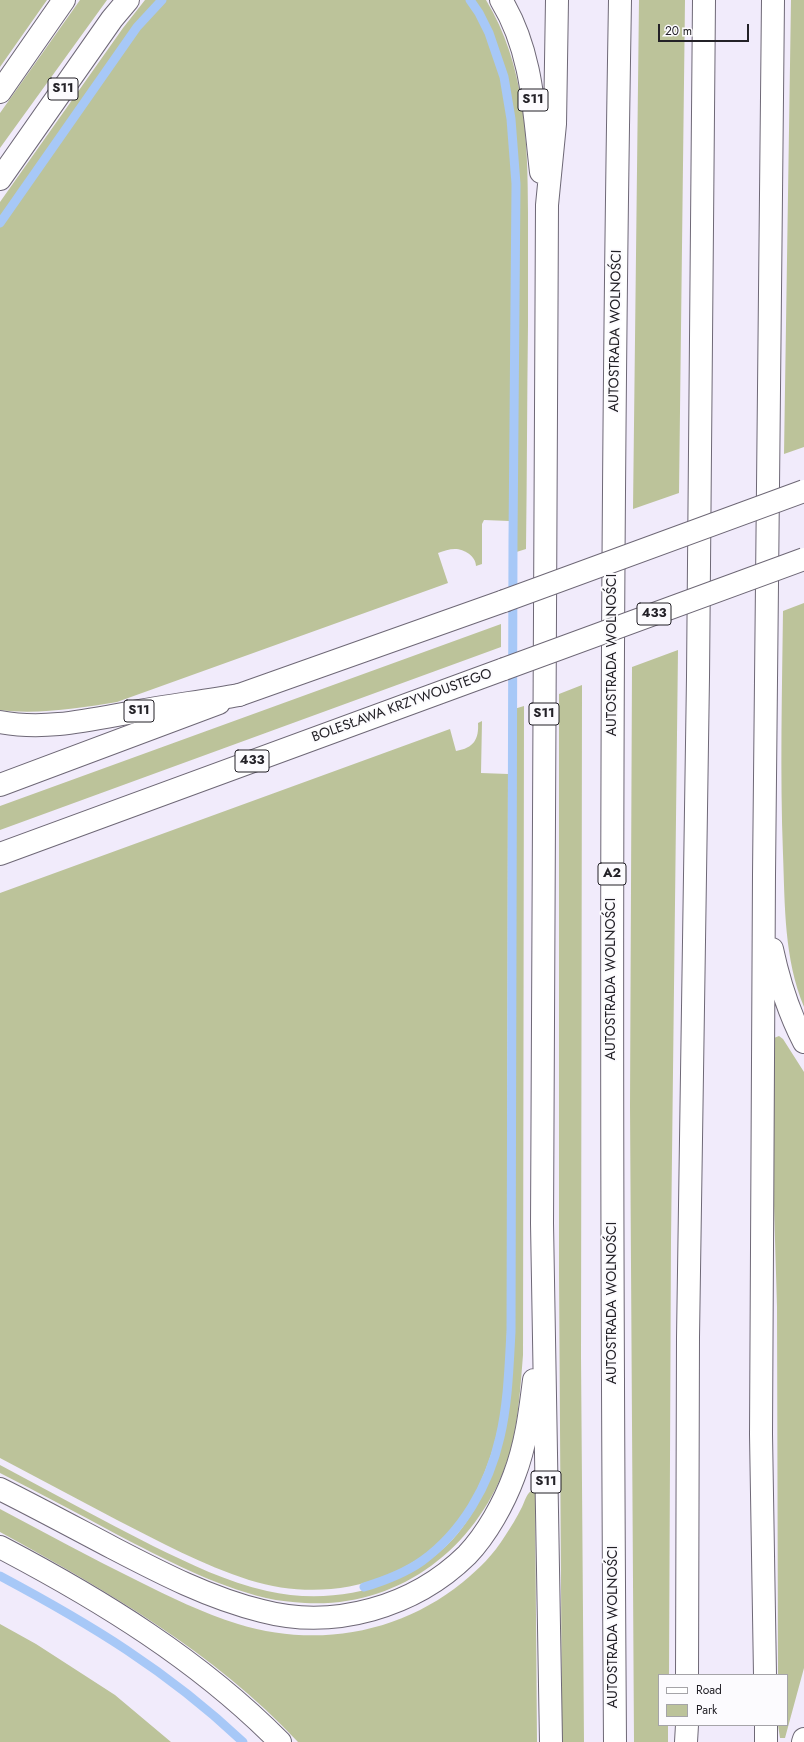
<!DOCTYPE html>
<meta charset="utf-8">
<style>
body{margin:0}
#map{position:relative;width:804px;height:1742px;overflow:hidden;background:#f1ebfb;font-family:Jost,sans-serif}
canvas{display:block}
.legend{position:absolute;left:658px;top:1674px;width:130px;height:52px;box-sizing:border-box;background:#fcfbfe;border:1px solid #a5a4a8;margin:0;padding:5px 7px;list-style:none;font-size:12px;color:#232127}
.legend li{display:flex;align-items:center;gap:8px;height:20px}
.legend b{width:20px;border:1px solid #a5a4a8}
.scale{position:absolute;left:658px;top:24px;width:91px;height:18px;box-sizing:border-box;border:2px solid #232127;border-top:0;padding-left:5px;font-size:12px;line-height:14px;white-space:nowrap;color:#232127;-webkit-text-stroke:3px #fcfbfe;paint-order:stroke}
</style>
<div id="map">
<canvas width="804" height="1742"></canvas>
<ul class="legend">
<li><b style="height:5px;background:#fff"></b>Road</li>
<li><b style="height:11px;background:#bcc39a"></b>Park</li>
</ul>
<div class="scale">20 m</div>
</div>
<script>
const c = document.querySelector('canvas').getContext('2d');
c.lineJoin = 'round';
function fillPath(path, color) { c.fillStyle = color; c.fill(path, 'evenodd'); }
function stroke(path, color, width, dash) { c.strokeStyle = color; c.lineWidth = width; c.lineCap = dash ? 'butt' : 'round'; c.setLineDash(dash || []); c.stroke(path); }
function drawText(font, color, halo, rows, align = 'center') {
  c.font = font + ' Jost,sans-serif'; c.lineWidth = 4; c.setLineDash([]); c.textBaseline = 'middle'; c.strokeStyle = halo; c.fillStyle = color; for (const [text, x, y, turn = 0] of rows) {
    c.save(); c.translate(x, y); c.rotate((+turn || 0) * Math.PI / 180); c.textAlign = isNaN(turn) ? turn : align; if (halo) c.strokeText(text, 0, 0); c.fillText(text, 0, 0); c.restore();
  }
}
fillPath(new Path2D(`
 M0,0H47L0,67Z
 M80,0H107L0,148V113Z
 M145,0H486C525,64 528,140 528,213C528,250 528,288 528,325C527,399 527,474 526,549L510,554L509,521L484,520L482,524V564L476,566C476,556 464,549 455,549C449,549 444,551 438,553L448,583L117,702C81,708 36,715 0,710V202L123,28Z
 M639,0H685L679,493L633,509Z
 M791,0H804V447L784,454Z
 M804,603V1007C784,958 785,907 783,854C780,773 782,692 783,611Z
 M501,624V647L0,830V806Z
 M678,650L671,1240L669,1675H659V1725H668V1742H634L630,1106L632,667Z
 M582,685L581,1356L584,1742H562L559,1271V694Z
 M524,706L523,1355C520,1392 518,1432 505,1467C473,1552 396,1608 305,1603C292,1602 279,1601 266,1598C213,1585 164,1559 116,1534C78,1513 39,1493 0,1473V1465C51,1492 102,1520 153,1546C190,1564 227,1582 267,1591C333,1606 406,1589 453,1539C477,1513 494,1472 503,1439C512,1404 512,1367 514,1332V709Z
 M482,721L481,773L508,774L507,1331C506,1367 505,1403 496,1437C489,1467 469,1514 447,1536C394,1587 320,1602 249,1580C203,1565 160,1542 117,1520C78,1499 39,1479 0,1458V893L450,729L456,751C474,748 479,739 478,723Z
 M779,1036L783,1039L804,1072V1668L785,1738H780L778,1725H787V1675H778L777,1307L773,1172L774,1038Z
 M531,1491H533L535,1494L537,1742H298C214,1652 107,1591 0,1532V1509C46,1533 91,1558 138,1581C170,1597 203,1613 238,1624C316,1648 399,1634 463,1582C479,1569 494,1554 505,1536C511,1527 517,1517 522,1507C525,1501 526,1495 531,1491Z
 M0,1624L36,1644L115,1695L171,1742H0Z`), '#bcc39a');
stroke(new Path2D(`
 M0,223L137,27L162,0
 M0,1576C90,1624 168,1671 243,1742
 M364,1587C384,1581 405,1573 422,1561C462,1532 489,1486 500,1437C508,1403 509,1367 511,1332L513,539L516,184L511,119L504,77L489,33L479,13L470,0`), '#a7c8f7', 9);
const secondary = new Path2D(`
 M0,785L219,703`);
const trunk = new Path2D(`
 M239,695L504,601
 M0,854L504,669`);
const motorway = new Path2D(`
 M501,0C533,52 534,113 541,172
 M0,92L64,0
 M0,179L112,19L128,0
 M0,722C47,731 93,719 139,711C172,705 206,701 239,695
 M772,949C779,982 789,1013 804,1042
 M0,1489C38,1508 75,1528 113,1548C161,1573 209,1598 262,1611C334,1630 414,1607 467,1555C487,1534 504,1503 514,1476C526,1445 530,1412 534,1380
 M0,1547C101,1600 199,1660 280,1742
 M687,1675L688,1337L698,677L704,0
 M765,1675L761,1434L764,874L773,0
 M766,1725V1742
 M551,1742L542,1223L547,205L555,124L557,0
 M615,1742C611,1161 610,581 620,0
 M686,1742L687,1725
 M803,1742L804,1739`);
stroke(secondary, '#6e6876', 24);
stroke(trunk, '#6e6876', 24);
stroke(motorway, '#6e6876', 24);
stroke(secondary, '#fff', 22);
stroke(trunk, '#fff', 22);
stroke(motorway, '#fff', 22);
const trunkBridge = new Path2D(`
 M504,601L804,491
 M504,669L804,559`);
stroke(trunkBridge, '#6e6876', 24, []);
stroke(trunkBridge, '#fff', 22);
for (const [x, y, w] of [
 [63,89,30],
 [533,100,30],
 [654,614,34],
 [139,711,30],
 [544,714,30],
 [252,761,34],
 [612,874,28],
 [546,1482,30]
]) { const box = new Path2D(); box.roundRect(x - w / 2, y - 11, w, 22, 3); c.fillStyle = '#fcfbfe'; c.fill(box); stroke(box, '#232127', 1); }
drawText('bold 13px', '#232127', null, [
 ["S11",63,89],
 ["S11",533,100],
 ["433",654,614],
 ["S11",139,711],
 ["S11",544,714],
 ["433",252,761],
 ["A2",612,874],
 ["S11",546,1482]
]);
drawText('14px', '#232127', '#fcfbfe', [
 ["AUTOSTRADA WOLNOŚCI",616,331,-89],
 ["AUTOSTRADA WOLNOŚCI",613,655,-90],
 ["BOLESŁAWA KRZYWOUSTEGO",402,706,-20],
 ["AUTOSTRADA WOLNOŚCI",612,979,-90],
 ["AUTOSTRADA WOLNOŚCI",613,1303,-90],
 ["AUTOSTRADA WOLNOŚCI",614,1627,-90]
]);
</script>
